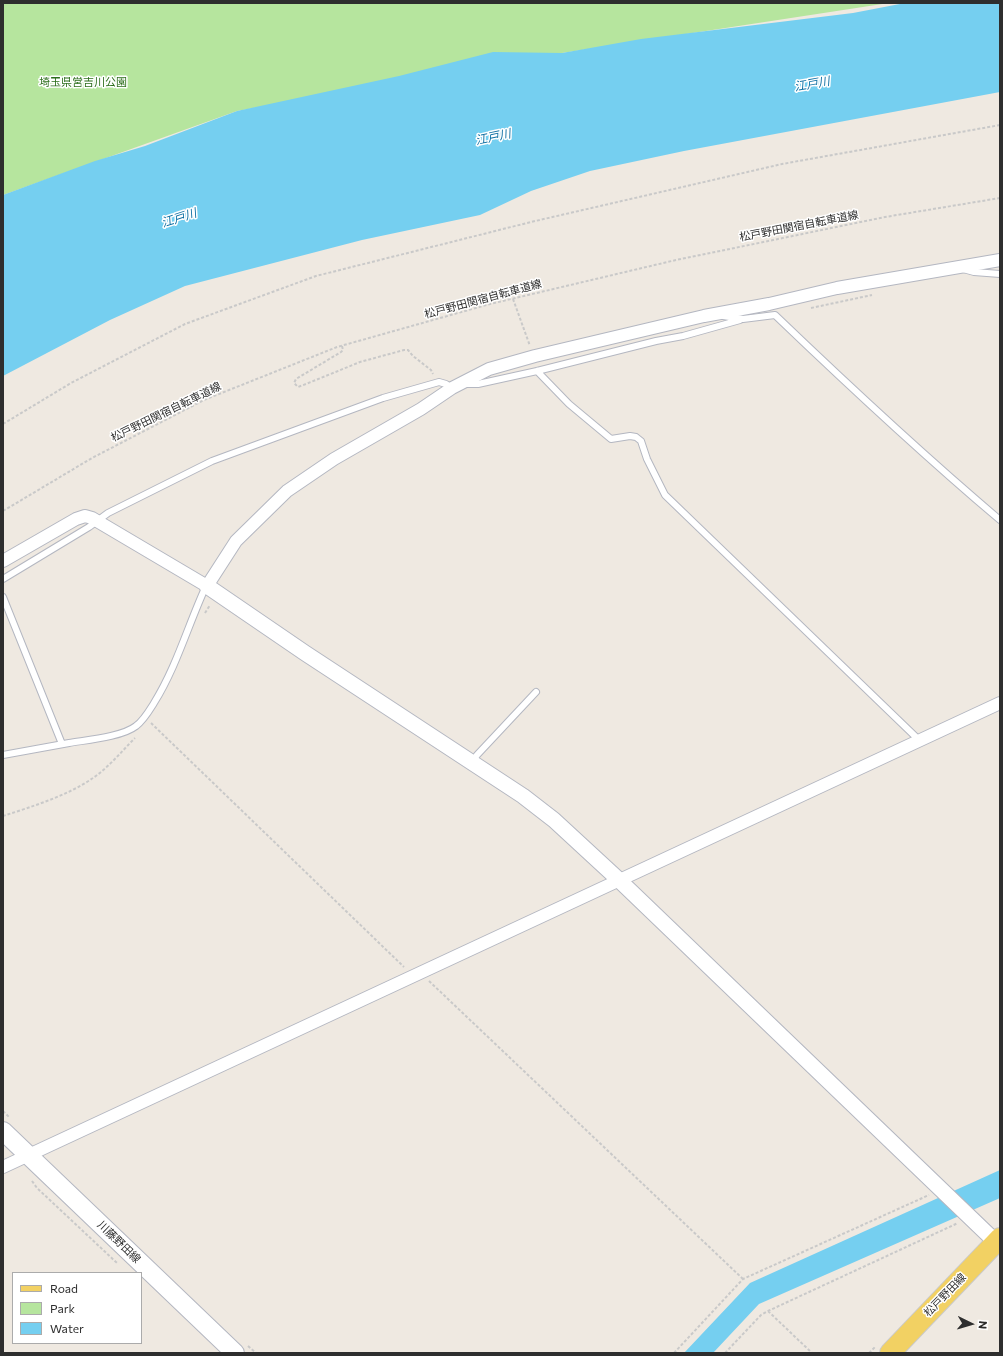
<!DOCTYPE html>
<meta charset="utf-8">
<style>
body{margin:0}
#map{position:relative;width:1003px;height:1356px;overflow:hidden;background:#efe9e1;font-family:Commissioner,sans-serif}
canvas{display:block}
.frame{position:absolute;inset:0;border:4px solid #2e2e2e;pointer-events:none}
.legend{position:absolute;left:12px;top:1272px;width:130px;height:72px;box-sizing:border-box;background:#fff;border:1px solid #ababab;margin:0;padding:5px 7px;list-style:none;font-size:12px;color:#2e2e2e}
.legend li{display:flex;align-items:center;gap:8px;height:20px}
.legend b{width:20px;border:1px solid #ababab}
.north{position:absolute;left:951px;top:1304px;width:40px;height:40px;-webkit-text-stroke:3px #fff;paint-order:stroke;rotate:95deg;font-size:11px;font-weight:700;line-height:16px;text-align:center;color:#2e2e2e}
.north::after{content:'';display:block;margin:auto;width:14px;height:18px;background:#2e2e2e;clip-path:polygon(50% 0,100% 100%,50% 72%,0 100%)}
</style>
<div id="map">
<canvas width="1003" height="1356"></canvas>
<div class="frame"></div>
<ul class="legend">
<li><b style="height:5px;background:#f2d163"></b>Road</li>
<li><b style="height:11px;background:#b6e59e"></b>Park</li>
<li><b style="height:11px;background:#75cff0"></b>Water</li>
</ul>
<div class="north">N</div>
</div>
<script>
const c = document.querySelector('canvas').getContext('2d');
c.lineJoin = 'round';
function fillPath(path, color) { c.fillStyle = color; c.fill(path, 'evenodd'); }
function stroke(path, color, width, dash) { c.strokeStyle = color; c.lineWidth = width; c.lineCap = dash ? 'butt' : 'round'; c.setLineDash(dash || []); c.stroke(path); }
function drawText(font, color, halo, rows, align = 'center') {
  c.font = font + ' Commissioner,"Noto Sans JP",sans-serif'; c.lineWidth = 3; c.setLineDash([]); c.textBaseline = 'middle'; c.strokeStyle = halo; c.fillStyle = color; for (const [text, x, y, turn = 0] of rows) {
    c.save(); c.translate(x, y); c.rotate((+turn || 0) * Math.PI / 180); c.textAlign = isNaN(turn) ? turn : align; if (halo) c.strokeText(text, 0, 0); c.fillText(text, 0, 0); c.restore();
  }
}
fillPath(new Path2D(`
 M3,3H889L562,53L237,111L3,195Z`), '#b6e59e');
fillPath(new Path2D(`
 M905,3H1000V92L684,151L590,171L531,191L480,215L362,240L185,286L110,320L3,376V195L95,161L145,146L237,111L399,76L493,52L562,53L641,39L853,13Z
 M1000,1170V1198L759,1304L713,1353H684L750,1283Z`), '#75cff0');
const service = new Path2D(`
 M963,269L974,272L1000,274
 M723,316L743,319L775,315C848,385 922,454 1000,520
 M537,371L569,404L611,439L630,436L636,437L641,441L647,459L665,495L919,740
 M465,384H478L537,371L656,341L683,336L740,320
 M3,579L89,527L108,513L212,461L383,398L439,382L446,384L452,388
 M3,597L62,744
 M3,755C25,751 47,747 69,743C86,740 122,737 136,726C144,720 149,711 154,703C177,666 188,625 206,586
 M472,762L477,755L536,692`);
const minor = new Path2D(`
 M3,561L76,519L85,516L92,518L207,586L236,541L287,491L334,459L421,409L452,388L489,369L535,356L704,316L769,304L837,288L1000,260
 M3,1167L1000,703`);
const tertiary = new Path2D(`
 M207,586L305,653L523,796L554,820L619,880L1000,1246`);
const secondary = new Path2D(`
 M3,1131L235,1353`);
const primary = new Path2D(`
 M890,1353L1000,1238`);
stroke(service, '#b4b7c1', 8);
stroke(minor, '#b4b7c1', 14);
stroke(tertiary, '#b4b7c1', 17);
stroke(secondary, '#b4b7c1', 20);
stroke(primary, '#c9c9c9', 22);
stroke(new Path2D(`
 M513,299L530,346
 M811,308L872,295
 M342,346L343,350L341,352L296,379L294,383L298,387L306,384L360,362L404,350H408L413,356L431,370L433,374
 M3,424L71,383L185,324L316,276L531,222L782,164L1000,125
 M3,511L92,458L204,400L337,347L490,304L676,260L885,217L1000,198
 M205,613L210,605
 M151,723L404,967
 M3,816C31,807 69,795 93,778C109,767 121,752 135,738
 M429,981L743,1279
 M3,1111L9,1117
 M32,1181L37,1188L117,1263
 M768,1311L812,1353
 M248,1346L256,1353
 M674,1353L743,1279L929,1195
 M725,1353L761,1315L768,1311L958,1223
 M869,1353L875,1347`), '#c9c9c9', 2, [3, 2]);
stroke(service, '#fff', 6);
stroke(minor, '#fff', 12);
stroke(tertiary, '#fff', 15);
stroke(secondary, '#fff', 18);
stroke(primary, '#f2d163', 20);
drawText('11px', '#2c6e1b', '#fff', [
 ["埼玉県営吉川公園",83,82]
]);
drawText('11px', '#2e2e2e', '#fff', [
 ["松戸野田関宿自転車道線",799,226,-11],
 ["松戸野田関宿自転車道線",483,299,-15],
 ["松戸野田関宿自転車道線",166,412,-26],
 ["川藤野田線",119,1242,44],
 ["松戸野田線",945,1295,-46]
]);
drawText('italic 12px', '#0d6fa3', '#fff', [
 ["江戸川",812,84,-10],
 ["江戸川",493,137,-12],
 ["江戸川",179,218,-18]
]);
</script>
